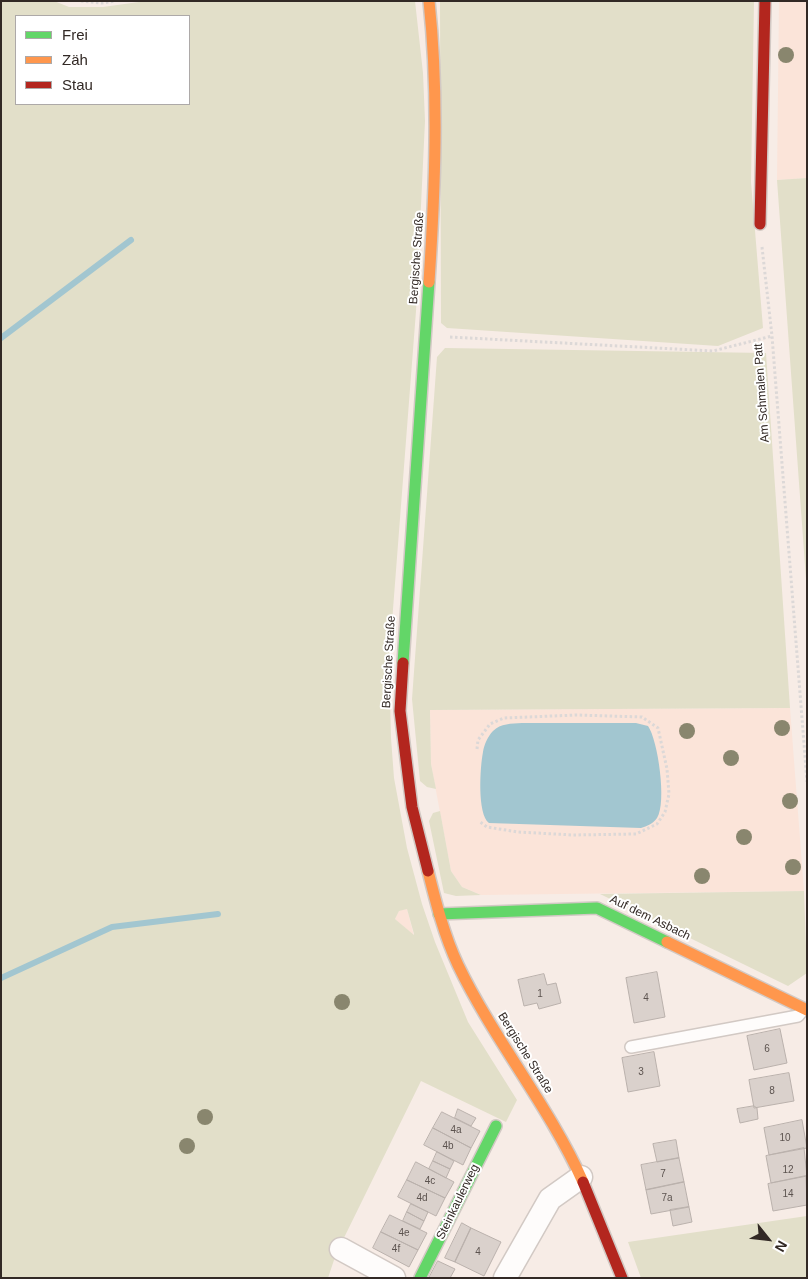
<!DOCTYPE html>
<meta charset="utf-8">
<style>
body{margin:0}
#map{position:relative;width:808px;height:1279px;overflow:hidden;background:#f7ece6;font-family:Helvetica,sans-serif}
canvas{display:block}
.frame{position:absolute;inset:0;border:2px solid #322925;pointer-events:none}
.legend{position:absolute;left:15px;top:15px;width:175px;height:90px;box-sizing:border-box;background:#fff;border:1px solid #ada9a8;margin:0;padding:6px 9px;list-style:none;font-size:15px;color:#322925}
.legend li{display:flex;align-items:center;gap:10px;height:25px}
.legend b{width:25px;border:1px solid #ada9a8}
.north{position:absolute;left:743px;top:1214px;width:50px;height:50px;-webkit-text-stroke:4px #fff;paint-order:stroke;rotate:119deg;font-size:14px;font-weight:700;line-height:20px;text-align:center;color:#322925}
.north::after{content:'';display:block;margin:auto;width:18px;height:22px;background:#322925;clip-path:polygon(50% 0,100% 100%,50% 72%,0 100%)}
</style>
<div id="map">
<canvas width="808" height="1279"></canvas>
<div class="frame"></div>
<ul class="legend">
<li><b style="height:6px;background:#63d668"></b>Frei</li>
<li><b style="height:6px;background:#ff974d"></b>Zäh</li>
<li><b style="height:6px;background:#b3261e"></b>Stau</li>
</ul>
<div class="north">N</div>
</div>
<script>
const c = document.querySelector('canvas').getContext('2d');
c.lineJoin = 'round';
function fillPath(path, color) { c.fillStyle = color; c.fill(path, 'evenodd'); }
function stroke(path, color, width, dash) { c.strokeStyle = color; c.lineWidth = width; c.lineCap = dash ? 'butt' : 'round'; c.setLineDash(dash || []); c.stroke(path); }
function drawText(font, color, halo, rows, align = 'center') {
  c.font = font + ' Helvetica,sans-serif'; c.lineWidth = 4; c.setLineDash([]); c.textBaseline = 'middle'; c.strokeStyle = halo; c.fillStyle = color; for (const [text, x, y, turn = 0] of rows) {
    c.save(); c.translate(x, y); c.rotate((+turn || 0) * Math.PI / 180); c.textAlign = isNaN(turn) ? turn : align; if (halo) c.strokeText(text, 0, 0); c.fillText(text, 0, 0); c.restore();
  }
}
fillPath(new Path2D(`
 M779,1H807V178L777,180Z
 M790,708L804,891L481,895L462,887L451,871L431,764L430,710Z
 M407,909L414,936L395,919L399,910Z`), '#fbe4d9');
fillPath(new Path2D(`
 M1,1H54L69,7H103L146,1H415L423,73L425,121L416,311L389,661L391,738L394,778L407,848L422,904L435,942L468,1022L517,1100L506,1122L421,1081L336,1254L328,1278H1ZM16,16H189V104H16ZM407,909L414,934V935L395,919L399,911Z
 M440,1H754L751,182L763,328L718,346L447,328L441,323Z
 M807,178V593L777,180Z
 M445,348L766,353L790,708L430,710L431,764L436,789L427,787L420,781L412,699L437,357Z
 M440,811L451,871L462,887L481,895L456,896L444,893L429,821L433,813Z
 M804,891L807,973L788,986L600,894Z
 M807,1216V1278H641L628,1242Z`), '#e2dfc9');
fillPath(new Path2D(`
 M522,723H636L648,726C658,740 667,803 657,818C653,824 647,826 641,828L489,823C477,814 480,767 483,752C484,745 488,736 493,731C501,723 511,724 522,723Z`), '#a2c6d0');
stroke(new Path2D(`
 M1,338L131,240
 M1,978L112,927L218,914`), '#a2c6d0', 6);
const building = new Path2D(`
 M657,972L665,1017L634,1023L626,978Z
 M544,974L547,985L556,983L561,1003L539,1009L537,1003L524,1006L518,980Z
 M780,1029L787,1063L754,1070L747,1036Z
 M654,1052L660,1086L628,1092L622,1058Z
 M789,1073L794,1101L754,1108L749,1080Z
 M754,1106L757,1108L758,1119L740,1123L737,1109Z
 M458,1109L476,1118L471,1126L455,1118Z
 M442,1112L480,1131L471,1148L433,1128Z
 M802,1120L807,1148L769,1155L764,1128Z
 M433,1128L471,1148L463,1165L424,1145Z
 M676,1140L679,1158L657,1162L653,1144Z
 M804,1148L807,1176L771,1183L766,1156Z
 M437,1152L454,1161L450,1169L433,1161Z
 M679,1158L684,1182L646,1190L641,1165Z
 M433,1161L450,1169L446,1178L429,1169Z
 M416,1162L454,1182L445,1198L407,1180Z
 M806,1176L807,1205L773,1211L768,1184Z
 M407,1180L445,1198L436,1216L398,1197Z
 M684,1182L689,1207L651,1214L646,1190Z
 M411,1204L428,1212L424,1221L407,1212Z
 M689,1207L692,1222L673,1226L670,1210Z
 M407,1212L424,1221L420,1229L403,1221Z
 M390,1215L427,1233L418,1250L381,1232Z
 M462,1223L471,1228L455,1262L445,1258Z
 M471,1228L501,1242L484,1276L455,1262Z
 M381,1232L418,1250L409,1267L373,1248Z
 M438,1261L455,1269L450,1278H429Z`);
fillPath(building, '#dad1cc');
stroke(building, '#bab1ac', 1);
const lane = new Path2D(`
 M631,1047L798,1016L803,1010`);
const street = new Path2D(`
 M341,1249L394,1278
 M505,1278L550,1199L581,1177`);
const fast = new Path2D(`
 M403,663L429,282
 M439,914L597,908L667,942
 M420,1278L496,1126`);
const slow = new Path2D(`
 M429,282C435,189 439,95 429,1
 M428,871C436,903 444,935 458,965C494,1040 549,1106 583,1182
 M667,942L807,1010`);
const jam = new Path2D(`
 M760,224L765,1
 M403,663L400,711L412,807L428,871
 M583,1182L622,1278`);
stroke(lane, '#d2c9c4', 14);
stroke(street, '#d2c9c4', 25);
stroke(fast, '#d2c9c4', 14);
stroke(slow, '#d2c9c4', 14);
stroke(jam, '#d2c9c4', 14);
stroke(new Path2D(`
 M81,1L102,3L115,1
 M762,247L772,336L807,782
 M450,337L713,351L772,336
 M477,749L478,740L490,724L504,718L577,715L642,717L658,728L667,769L669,794L665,812L657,824L636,834L573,835L518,832L487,827L479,821`), '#dcd8d7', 3, [2.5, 2.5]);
stroke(lane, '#fefcfb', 11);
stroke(street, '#fefcfb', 22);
stroke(fast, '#63d668', 11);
stroke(slow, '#ff974d', 11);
stroke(jam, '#b3261e', 11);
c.fillStyle = '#89866e';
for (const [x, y] of [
 [786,55],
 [782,728],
 [687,731],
 [731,758],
 [790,801],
 [744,837],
 [793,867],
 [702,876],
 [342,1002],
 [205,1117],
 [187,1146]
]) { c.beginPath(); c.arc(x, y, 8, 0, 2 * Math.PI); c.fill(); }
drawText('10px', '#5c534f', null, [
 ["1",540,994],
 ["4",646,998],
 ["6",767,1049],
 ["3",641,1072],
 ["8",772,1091],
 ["4a",456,1130],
 ["10",785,1138],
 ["4b",448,1146],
 ["12",788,1170],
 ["7",663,1174],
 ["4c",430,1181],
 ["14",788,1194],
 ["4d",422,1198],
 ["7a",667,1198],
 ["4e",404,1233],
 ["4f",396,1249],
 ["4",478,1252]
]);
drawText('12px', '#322925', '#fff', [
 ["Bergische Straße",417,258,-86],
 ["Am Schmalen Patt",762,393,-94],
 ["Bergische Straße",389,662,-87],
 ["Auf dem Asbach",650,918,26],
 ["Bergische Straße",525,1053,58],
 ["Steinkaulerweg",458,1202,-64]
]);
</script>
